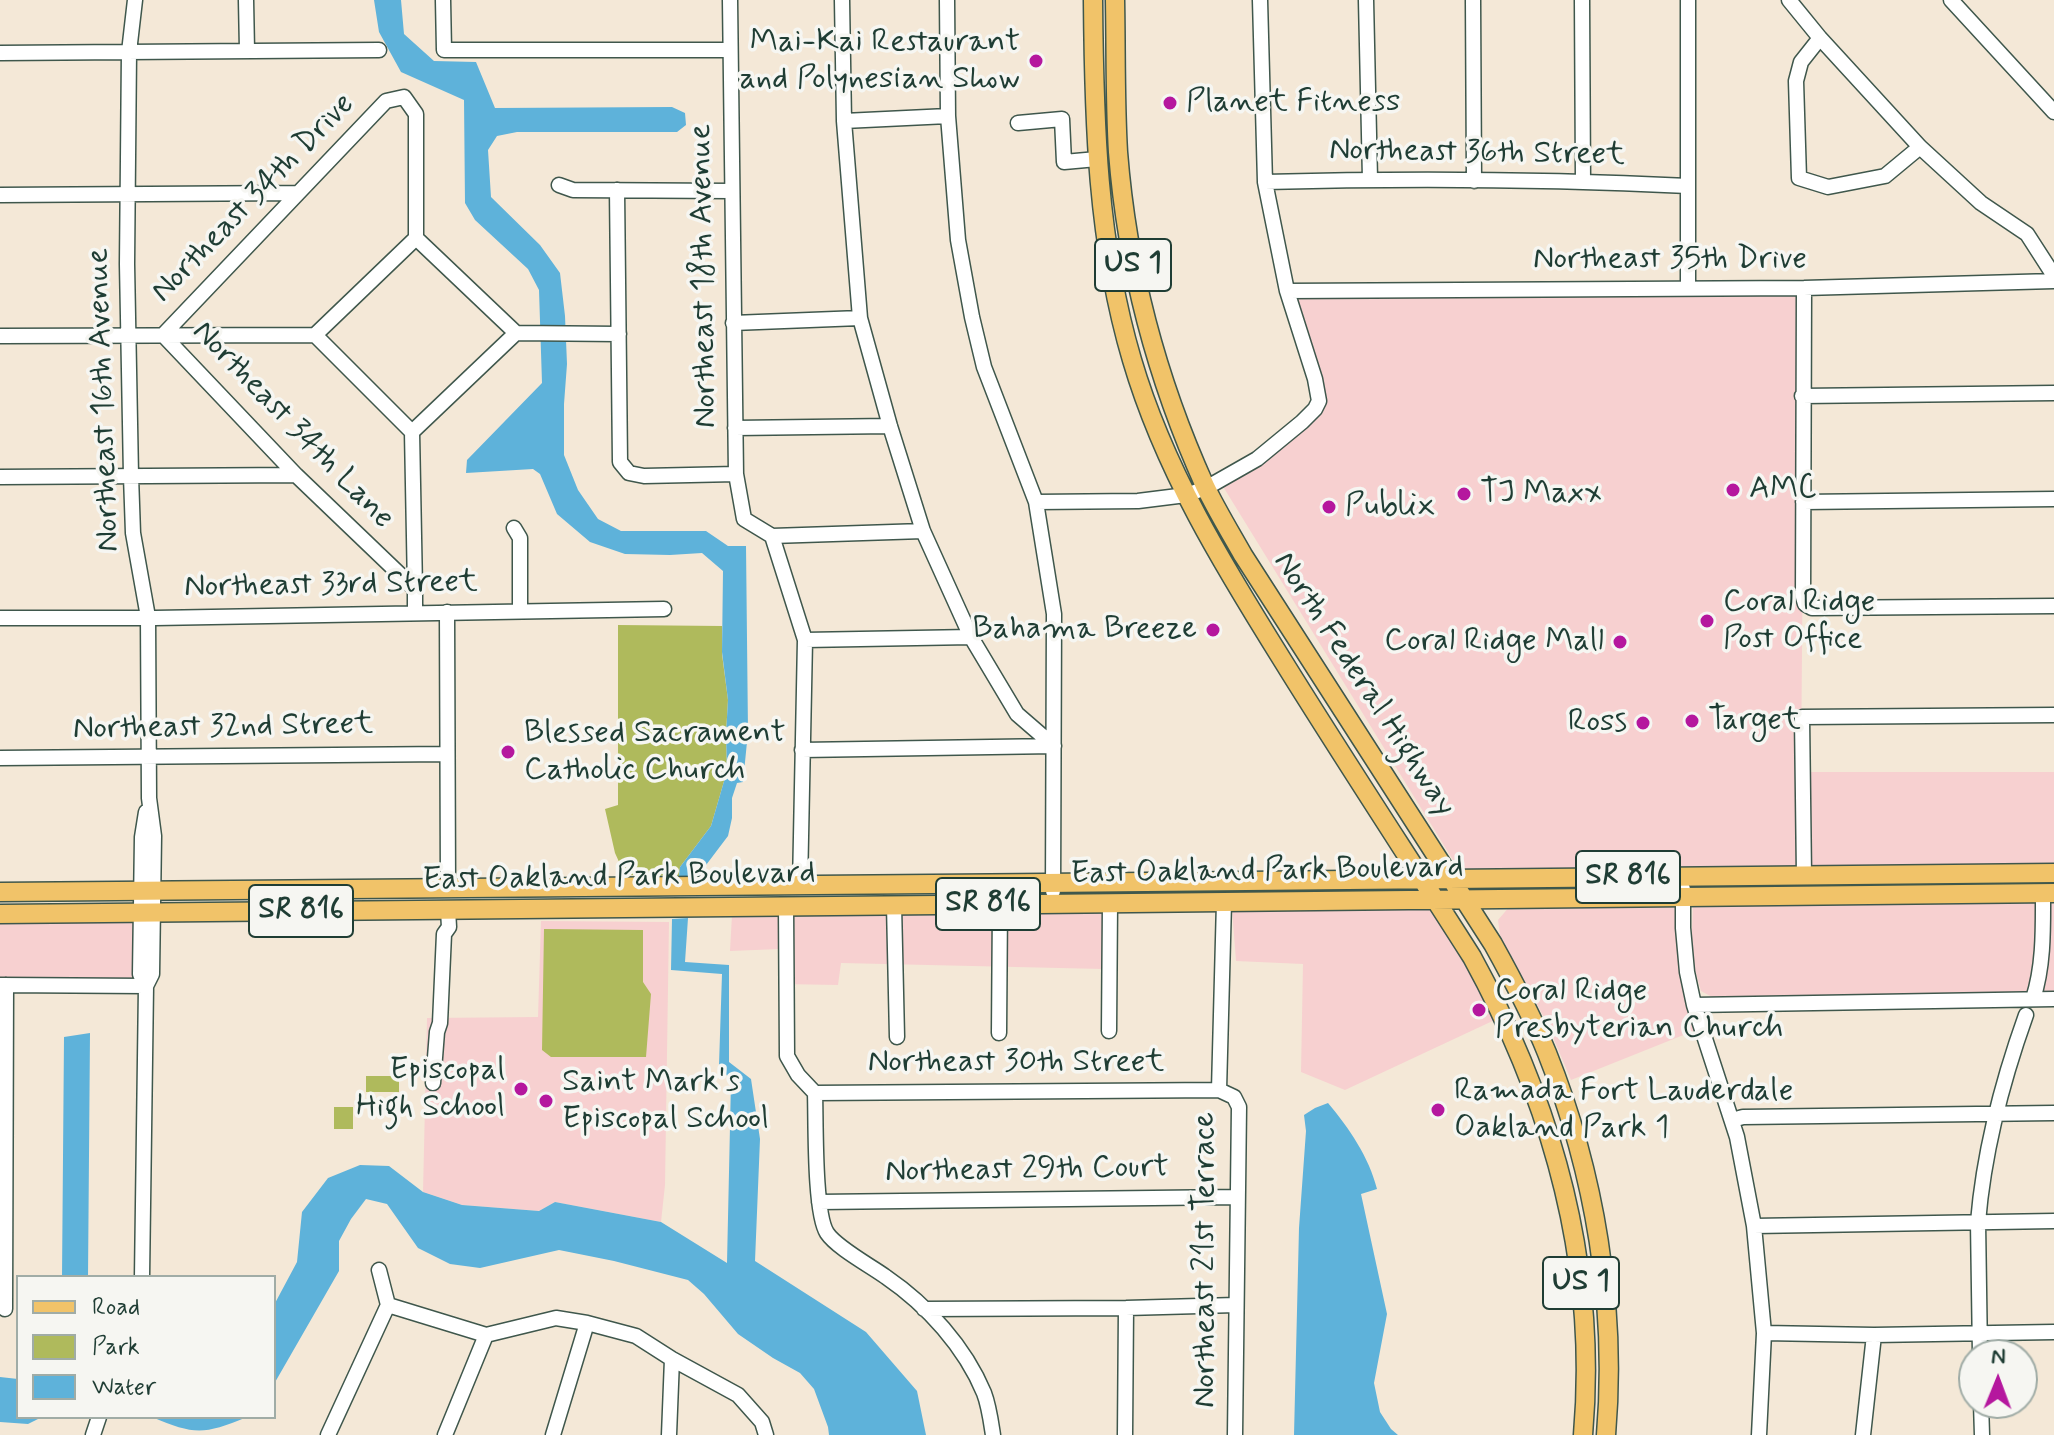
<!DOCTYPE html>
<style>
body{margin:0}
#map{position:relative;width:2054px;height:1435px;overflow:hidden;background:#f4e8d7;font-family:Mynerve,sans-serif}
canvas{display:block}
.legend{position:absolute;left:16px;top:1275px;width:260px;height:144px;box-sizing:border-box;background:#f6f6f2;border:2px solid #a0aca6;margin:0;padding:10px 14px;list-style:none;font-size:24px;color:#1f3d34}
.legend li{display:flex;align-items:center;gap:16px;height:40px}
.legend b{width:40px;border:2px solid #a0aca6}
.north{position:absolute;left:1958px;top:1339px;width:80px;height:80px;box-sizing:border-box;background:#f6f6f2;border:2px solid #a0aca6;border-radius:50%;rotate:1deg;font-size:22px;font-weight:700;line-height:32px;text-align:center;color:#1f3d34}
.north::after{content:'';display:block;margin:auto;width:28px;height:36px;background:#b5179e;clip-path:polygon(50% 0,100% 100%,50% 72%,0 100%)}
</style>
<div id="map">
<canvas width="2054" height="1435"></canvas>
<ul class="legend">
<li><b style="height:10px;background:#f1c369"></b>Road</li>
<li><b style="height:22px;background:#afba5c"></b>Park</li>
<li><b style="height:22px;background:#5eb2da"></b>Water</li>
</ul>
<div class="north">N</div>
</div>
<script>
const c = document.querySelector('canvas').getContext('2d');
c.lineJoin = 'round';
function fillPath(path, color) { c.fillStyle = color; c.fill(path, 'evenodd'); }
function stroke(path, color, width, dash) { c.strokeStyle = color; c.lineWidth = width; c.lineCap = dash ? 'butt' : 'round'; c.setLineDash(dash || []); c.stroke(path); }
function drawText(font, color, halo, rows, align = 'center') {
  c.font = font + ' Mynerve,sans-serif'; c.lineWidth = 7; c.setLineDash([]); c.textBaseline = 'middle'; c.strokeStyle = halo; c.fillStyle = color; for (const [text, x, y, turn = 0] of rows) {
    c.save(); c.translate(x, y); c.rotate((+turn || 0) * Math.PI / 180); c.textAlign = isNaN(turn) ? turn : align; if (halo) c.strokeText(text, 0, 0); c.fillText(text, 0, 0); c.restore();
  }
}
fillPath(new Path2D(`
 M1805,288L1801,772H2054V870L1461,873L1219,480L1323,405L1287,291Z
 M2037,903L2036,962L2028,993L1716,999L1701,991L1691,955L1693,906Z
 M2051,904H2054V991H2043Z
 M1433,906L1499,1018L1345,1090L1301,1072L1303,964L1236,961L1232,909Z
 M1510,906H1678L1696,1030L1571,1080L1547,1023L1500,935L1498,920Z
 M1103,910V969L841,963L838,985L781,984L780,949L730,951L732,915Z
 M136,918V982L0,981V920Z
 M541,921L669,922L665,1185L661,1222L555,1202L539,1211L462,1205L423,1192L427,1018L538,1017Z`), '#f7d0d0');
fillPath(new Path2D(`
 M618,625L722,626V654L728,700L726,734L727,771L711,826L680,867L679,876L625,875L615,853L605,809L618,805Z
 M544,929L643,930V982L651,994L646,1057H551L542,1050Z
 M366,1076H399V1092H366Z
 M334,1107H353V1129H334Z`), '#afba5c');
fillPath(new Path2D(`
 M374,0H401L404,34L434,61L476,62L495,108L672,107L685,113L686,125L677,132H517L497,136L488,150L491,197L540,245L560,273L565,316L567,364L564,404V455L578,490L598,519L621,531H706L728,546H746L748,732L743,782L737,783L732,798V818L728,836L700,873L699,877L679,876L680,867L711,826L727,771L726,734L728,700L722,652L723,571L702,553L670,555L625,554L590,542L557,514L540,474L533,469L466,473L467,460L542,383L539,290L528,269L475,220L465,203L464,100L401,72L379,32Z
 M688,918L685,962L729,965V1062L751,1079L760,1139L755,1261L866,1332L917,1391L926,1435H829L828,1427L814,1389L800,1373L773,1358L738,1334L704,1294L688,1280L614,1261L559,1250L480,1268L450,1264L418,1248L387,1204L366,1199L351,1219L339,1241V1271L274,1384V1305L297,1262L302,1212L328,1178L360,1165L389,1166L423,1192L462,1205L539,1211L555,1202L661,1222L727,1263L731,1081L719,1065L722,974L671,970L672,919Z
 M90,1033L88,1277H62L64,1037Z
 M1328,1103C1349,1128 1369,1157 1377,1189L1361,1194L1387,1314L1374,1383L1380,1412L1391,1429L1398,1435H1294L1299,1228L1306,1131L1304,1115L1315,1108Z
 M0,1377L18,1379V1417H42L28,1424L0,1422Z
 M152,1417H247C203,1435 195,1435 152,1417Z`), '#5eb2da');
const minor = new Path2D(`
 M135,0L129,52L127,264L131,476L133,533L148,617L149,798L154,836L152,974L146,986L142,1277
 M246,0L247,50
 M443,0L444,50H730
 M730,0L736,474L744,519L772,536
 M842,0L844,121L860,318L890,426L923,531L971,637L1017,714L1054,746
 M947,0L948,116L958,240L972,317L984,367L1036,502L1054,614L1053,891
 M1366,0L1370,179
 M1473,0L1474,181
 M1582,0L1583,181
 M1789,0L1820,38L1920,147L1981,203L2027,234L2054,276
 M1951,0L2054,112
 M1820,38L1801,62L1796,81L1799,178L1828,187L1885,176L1920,147
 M0,53L379,50
 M844,121L948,116
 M1018,123L1062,119L1064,162L1097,159
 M1265,182C1406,178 1547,179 1688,186
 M559,185L573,190L732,191
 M617,190L620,462L629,473L644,476L736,474
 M0,195L297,193
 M1688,288V0
 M1804,288L1803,597L1805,604L1812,608L2054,606
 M1287,291L1804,288L2054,281
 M733,323L860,318
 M516,333L619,334
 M0,336L315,335
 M1802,396L2054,393
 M735,428L890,426
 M412,432L516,333L416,238
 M0,477L296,475
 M1036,502L1138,501L1186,495L1206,488L1257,459L1302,422L1315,409L1319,401L1315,379L1287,291L1265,182L1260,0
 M1803,502L2054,499
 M514,528L520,538V611
 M772,536L805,640L800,886
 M772,536L923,531
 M415,589L296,475L163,335L386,101L404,97L416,114V238L315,335L412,432L415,589V612
 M447,612L448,887
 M0,618H155L664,609
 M805,640L971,637
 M802,750L1054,746
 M0,758L447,754
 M146,812L142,837L140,974L146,986
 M1804,876L1802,717L2054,715
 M1683,889V928L1687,972L1694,1005L1737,1137L1754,1226L1764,1333L1759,1435
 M1224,902L1219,1090L1234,1097L1239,1107L1235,1435
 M894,905L897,1037
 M786,906L787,1056L798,1075L815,1093C816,1121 814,1213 827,1233C837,1248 871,1266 886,1277C927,1305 965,1347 984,1393C989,1406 991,1422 993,1435
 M0,985L146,986
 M2033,999C2044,965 2043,928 2043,893
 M1694,1005L2054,999
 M1109,1031L1110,904
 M999,1033L1000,904
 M433,1083L437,1032L440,1023L444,934L449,927L448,910
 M815,1093L1219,1090
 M1732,1120L1743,1117L2054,1113
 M819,1202L1236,1197
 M1754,1226L2054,1221
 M379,1270L388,1305L486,1335L556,1318L587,1323L636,1336L672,1359L738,1395L762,1422L766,1435
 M5,1309L6,985
 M924,1309L1126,1308L1236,1305
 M1764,1333L1874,1335L2054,1332
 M1980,1355L1978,1222C1984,1150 2002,1082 2026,1015
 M1981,1403L1982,1435
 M93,1435L99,1417
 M328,1435L388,1305
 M445,1435L486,1335
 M553,1435L587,1323
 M669,1435L672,1359
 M1125,1435L1126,1308
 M1863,1435L1874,1335`);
const major = new Path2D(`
 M1093,0C1094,121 1097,242 1132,360C1164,469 1223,565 1283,661C1345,761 1409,858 1472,957C1553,1105 1598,1265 1583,1435
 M1115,0C1116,51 1115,102 1118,152C1127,267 1157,380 1205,486C1216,509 1230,532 1243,555L1493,944C1513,980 1532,1016 1547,1053C1595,1173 1617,1306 1606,1435
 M0,892C685,885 1369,882 2054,873
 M0,914C685,908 1369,901 2054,893`);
stroke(minor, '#3f574c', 17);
stroke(major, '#3f574c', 21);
stroke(minor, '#fff', 14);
stroke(major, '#f1c369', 18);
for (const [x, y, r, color] of [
 [1036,61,8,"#b5179e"],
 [1170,103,8,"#b5179e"],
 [1733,490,8,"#b5179e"],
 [1464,494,8,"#b5179e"],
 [1329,507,8,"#b5179e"],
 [1707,621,8,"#b5179e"],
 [1213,630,8,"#b5179e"],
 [1620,642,8,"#b5179e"],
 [1692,721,8,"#b5179e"],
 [1643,723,8,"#b5179e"],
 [508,752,8,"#b5179e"],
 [1479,1010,8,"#b5179e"],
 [521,1089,8,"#b5179e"],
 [546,1101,8,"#b5179e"],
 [1438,1110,8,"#b5179e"]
]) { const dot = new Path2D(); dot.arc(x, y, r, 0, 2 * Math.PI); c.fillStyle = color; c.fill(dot); stroke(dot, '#f6f6f2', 3); }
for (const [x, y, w] of [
 [1133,265,76],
 [1628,877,104],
 [988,904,104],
 [301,911,104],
 [1581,1283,76]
]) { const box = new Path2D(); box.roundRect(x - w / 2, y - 26, w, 52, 6); c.fillStyle = '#f6f6f2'; c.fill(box); stroke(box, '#1f3d34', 2); }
drawText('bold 30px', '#1f3d34', null, [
 ["US 1",1133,265],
 ["SR 816",1628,877],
 ["SR 816",988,904],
 ["SR 816",301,911],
 ["US 1",1581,1283]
]);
drawText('32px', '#1f3d34', '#f6f6f2', [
 ["Mai-Kai Restaurant",1020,43,"right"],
 ["and Polynesian Show",1020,80,"right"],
 ["Planet Fitness",1186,103],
 ["AMC",1749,490],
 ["TJ Maxx",1480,494],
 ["Publix",1345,507],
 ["Coral Ridge",1723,603],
 ["Post Office",1723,640],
 ["Bahama Breeze",1197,630,"right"],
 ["Coral Ridge Mall",1604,642,"right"],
 ["Target",1708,721],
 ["Ross",1627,723,"right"],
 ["Blessed Sacrament",524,734],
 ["Catholic Church",524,771],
 ["Coral Ridge",1495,992],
 ["Presbyterian Church",1495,1029],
 ["Episcopal",505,1071,"right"],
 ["High School",505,1108,"right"],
 ["Saint Mark's",562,1083],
 ["Episcopal School",562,1120],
 ["Ramada Fort Lauderdale",1454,1092],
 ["Oakland Park 1",1454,1129]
], 'left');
drawText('32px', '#1f3d34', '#f6f6f2', [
 ["Northeast 36th Street",1477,154,1],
 ["Northeast 34th Drive",254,199,-46],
 ["Northeast 35th Drive",1670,260],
 ["Northeast 18th Avenue",705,276,-91],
 ["Northeast 16th Avenue",105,400,-92],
 ["Northeast 34th Lane",292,426,46],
 ["Northeast 33rd Street",331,586,-1],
 ["North Federal Highway",1363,685,57],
 ["Northeast 32nd Street",223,728,-1],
 ["East Oakland Park Boulevard",1267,872,-1],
 ["East Oakland Park Boulevard",619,878,-1],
 ["Northeast 30th Street",1016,1063],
 ["Northeast 29th Court",1027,1171,-1],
 ["Northeast 21st Terrace",1206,1260,-90]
]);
</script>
